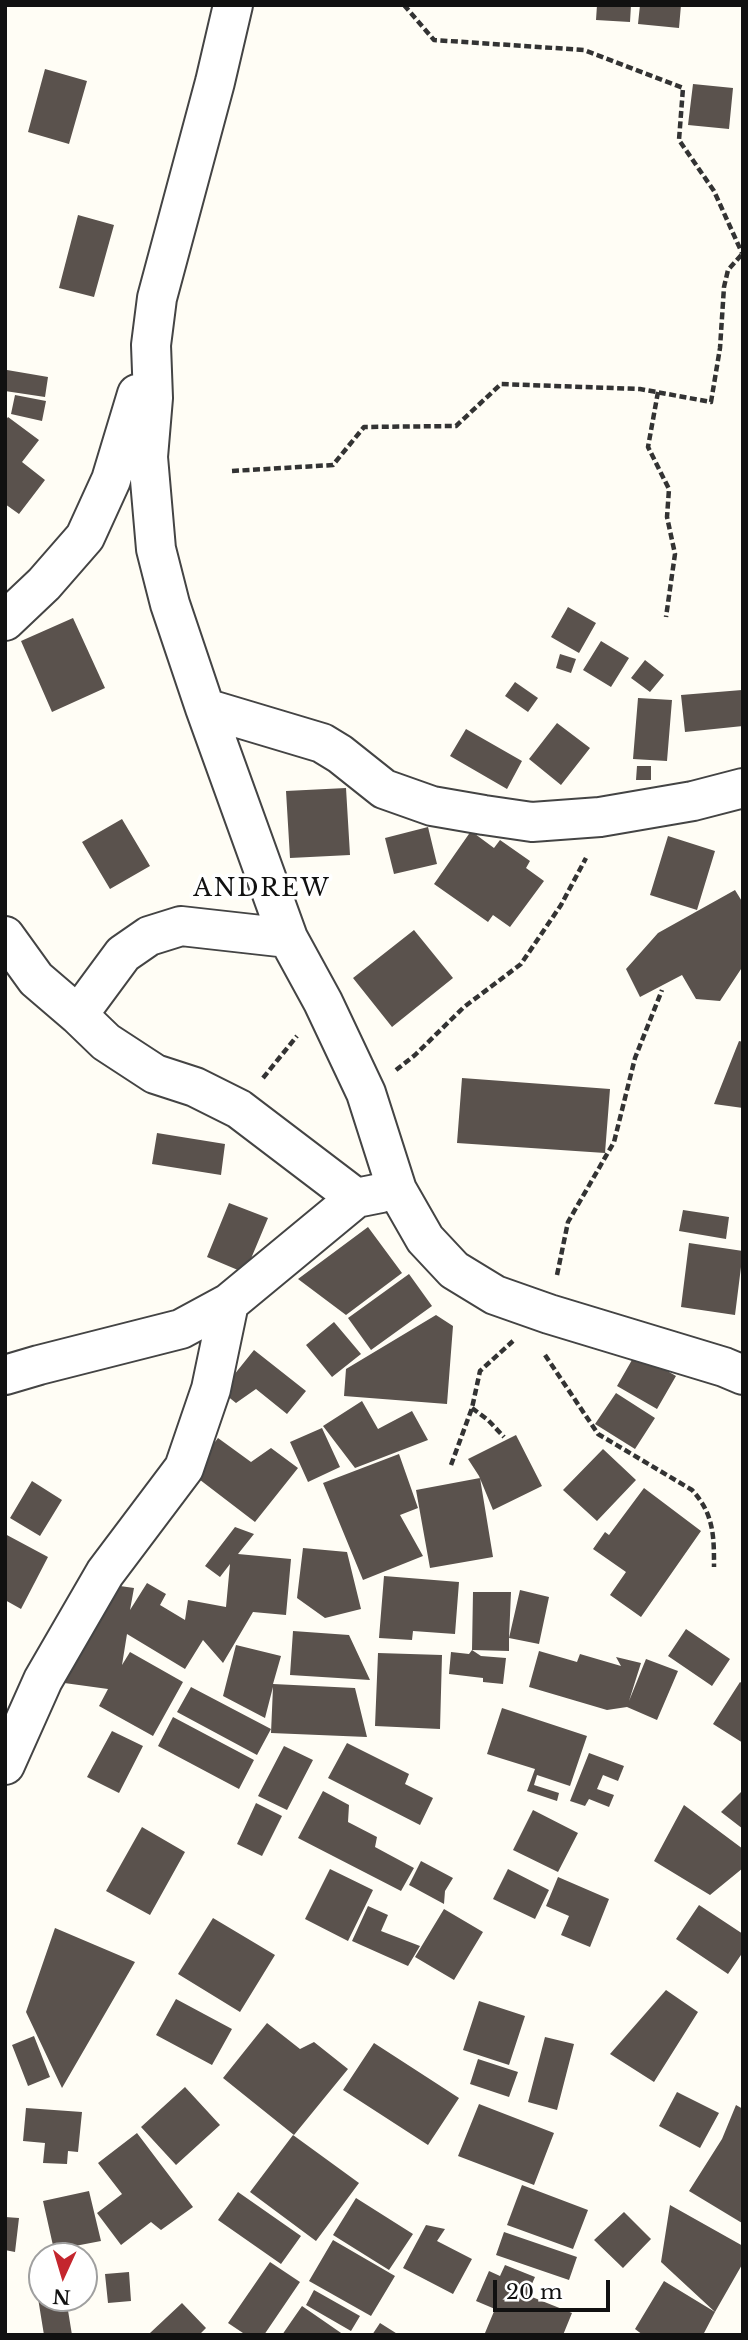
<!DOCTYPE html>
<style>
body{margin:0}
#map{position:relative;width:748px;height:2340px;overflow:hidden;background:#fffdf5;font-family:"Libre Baskerville",serif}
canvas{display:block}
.frame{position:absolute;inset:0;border:7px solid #111;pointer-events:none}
.north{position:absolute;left:28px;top:2242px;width:70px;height:70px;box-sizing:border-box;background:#fff;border:2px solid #a0a0a0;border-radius:50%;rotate:184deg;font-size:19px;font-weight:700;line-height:28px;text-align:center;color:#111}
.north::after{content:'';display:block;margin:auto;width:24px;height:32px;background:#c4262e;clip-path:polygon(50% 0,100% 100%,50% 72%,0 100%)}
.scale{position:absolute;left:493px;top:2280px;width:117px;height:32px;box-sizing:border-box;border:4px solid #111;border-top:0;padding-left:9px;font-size:21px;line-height:24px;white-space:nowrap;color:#111;-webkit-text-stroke:5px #fff;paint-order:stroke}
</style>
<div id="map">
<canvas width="748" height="2340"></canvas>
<div class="frame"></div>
<div class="north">N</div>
<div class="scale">20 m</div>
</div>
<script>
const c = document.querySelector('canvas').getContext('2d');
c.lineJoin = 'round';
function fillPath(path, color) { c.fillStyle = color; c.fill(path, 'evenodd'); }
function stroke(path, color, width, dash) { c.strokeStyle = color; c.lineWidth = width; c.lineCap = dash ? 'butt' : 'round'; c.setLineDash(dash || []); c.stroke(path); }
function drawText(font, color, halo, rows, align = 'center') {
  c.font = font + ' "Libre Baskerville",serif'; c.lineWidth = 7; c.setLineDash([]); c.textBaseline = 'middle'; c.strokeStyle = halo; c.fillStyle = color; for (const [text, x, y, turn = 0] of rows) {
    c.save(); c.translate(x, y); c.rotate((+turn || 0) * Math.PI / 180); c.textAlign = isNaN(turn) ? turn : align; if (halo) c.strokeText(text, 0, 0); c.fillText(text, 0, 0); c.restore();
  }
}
fillPath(new Path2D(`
 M597,5H631L630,22L596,20Z
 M640,5H681L679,28L638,24Z
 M45,69L87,81L69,144L28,132Z
 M693,84L733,88L729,129L688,125Z
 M78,215L114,225L94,297L59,288Z
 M7,370L48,377L45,397L5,391Z
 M15,395L46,401L42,421L11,414Z
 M8,417L39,440L22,462L45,480L19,514L5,504V421Z
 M568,607L596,623L579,653L551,637Z
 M73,618L105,688L52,712L21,641Z
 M601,641L629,658L611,687L583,670Z
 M560,654L576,659L571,673L556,668Z
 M645,660L664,675L650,692L631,678Z
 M515,682L538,698L528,712L505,696Z
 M742,690L743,726L685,732L681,695Z
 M638,698L672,700L667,761L633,759Z
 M557,723L590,748L561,785L529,759Z
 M466,729L522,761L507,789L450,756Z
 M637,766H651V780H636Z
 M346,788L350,855L290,858L286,791Z
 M122,819L150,866L110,889L82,842Z
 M428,827L437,864L394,874L385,838Z
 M471,831L494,848L500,840L530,861L526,868L544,881L510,927L493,915L488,922L434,884Z
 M668,836L715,851L697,910L650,895Z
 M735,890L743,903V966L720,1001L696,999L682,975L640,997L626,969L658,933Z
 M414,930L453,978L392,1027L353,978Z
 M739,1041L743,1042V1108L714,1104Z
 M462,1078L610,1089L605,1153L457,1143Z
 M157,1133L225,1144L221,1175L152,1164Z
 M229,1203L268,1218L245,1273L207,1257Z
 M683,1210L729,1217L726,1239L679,1231Z
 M368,1227L402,1273L346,1315L298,1279Z
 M689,1243L743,1251L735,1315L681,1307Z
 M409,1274L432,1306L371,1350L348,1318Z
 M436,1315L453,1326L447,1404L344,1396L346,1369Z
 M334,1322L361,1354L332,1377L306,1345Z
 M254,1350L306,1391L287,1414L256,1389L236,1403L221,1391Z
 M636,1353L676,1376L657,1409L617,1386Z
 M616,1393L655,1418L635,1449L595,1424Z
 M362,1401L378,1429L412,1411L428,1440L355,1468L323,1426Z
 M322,1428L340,1467L308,1482L290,1442Z
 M516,1435L542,1486L493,1510L479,1476L468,1459Z
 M218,1438L251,1462L271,1448L298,1468L255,1522L191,1473Z
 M603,1449L636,1480L597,1521L563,1490Z
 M399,1454L418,1508L400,1515L423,1556L363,1580L323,1483Z
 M480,1478L493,1557L430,1568L416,1490Z
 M32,1481L62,1500L40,1536L10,1518Z
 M644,1488L701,1531L641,1617L610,1595L626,1572L593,1549L605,1532L609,1535Z
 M235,1527L254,1534L238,1554L291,1559L286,1615L253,1612L223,1663L203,1640L185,1669L127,1634L122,1665L130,1652L183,1682L153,1736L99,1706L108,1689L57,1682L113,1585L134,1588L130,1610L147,1583L166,1594L160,1605L185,1620L188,1600L226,1607L230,1564L220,1577L205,1566Z
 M5,1534L48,1557L21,1609L5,1600Z
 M303,1548L347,1552L361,1609L325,1618L297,1598Z
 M384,1576L459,1582L455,1634L413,1631L412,1640L379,1638Z
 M520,1590L549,1597L539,1644L509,1638V1651L472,1650L473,1592H511L509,1638Z
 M686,1629L730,1659L712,1686L668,1656Z
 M293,1631L349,1635L370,1680L290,1675Z
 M236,1645L281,1656L273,1684L355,1688L367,1737L271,1733L273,1687L265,1718L223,1696Z
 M472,1650L481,1656L506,1658L503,1684L483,1682V1678L449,1674L451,1652L469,1654Z
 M539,1651L577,1662L580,1654L621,1666L616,1657L641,1663L629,1701L646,1659L678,1671L657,1720L627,1707L607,1710L529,1687Z
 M378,1653L442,1655L440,1729L375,1726Z
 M740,1682L743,1684V1743L713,1724Z
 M191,1687L271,1729L257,1755L177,1712Z
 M502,1708L587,1736L570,1786L537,1775L534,1785L559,1793L557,1801L527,1791L535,1769L487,1754Z
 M173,1717L254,1760L239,1789L158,1746Z
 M112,1731L143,1746L119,1793L87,1777Z
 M347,1743L409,1774L405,1784L433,1798L420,1825L328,1778Z
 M284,1746L313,1760L287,1810L258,1796Z
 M589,1753L624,1766L618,1781L603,1775L597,1789L614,1795L609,1807L589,1799L585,1806L570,1801Z
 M743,1790V1829L721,1812Z
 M323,1791L349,1805L348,1822L377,1837L375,1847L414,1868L401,1891L298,1838Z
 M256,1803L282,1816L262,1856L237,1844Z
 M684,1805L743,1849V1868L710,1895L654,1861Z
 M533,1810L578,1833L558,1872L513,1850Z
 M142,1827L185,1852L150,1915L106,1891Z
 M421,1861L453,1878L445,1891L444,1904L409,1885Z
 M330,1869L373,1890L348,1941L305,1919Z
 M508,1869L549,1890L535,1919L493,1899Z
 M558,1877L609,1899L590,1947L561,1935L569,1916L546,1906Z
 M699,1905L743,1934V1952L728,1974L676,1939Z
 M368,1906L388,1915L381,1931L420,1946L408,1966L352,1941Z
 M444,1909L483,1932L454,1980L415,1957Z
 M213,1918L275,1955L240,2012L178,1974Z
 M55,1928L135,1962L62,2088L26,2012Z
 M666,1990L698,2012L654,2082L610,2054Z
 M176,1999L232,2029L212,2065L156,2035Z
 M479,2001L525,2016L509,2065L463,2050Z
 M267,2023L300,2049L314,2042L348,2069L294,2135L223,2078Z
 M34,2036L50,2077L28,2086L12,2045Z
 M545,2037L574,2044L557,2110L528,2102Z
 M374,2043L459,2098L428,2145L343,2090Z
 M478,2059L518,2072L509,2097L470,2084Z
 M185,2087L220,2125L176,2165L141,2127Z
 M677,2092L719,2113L700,2148L659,2126Z
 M479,2104L554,2133L534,2185L458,2156Z
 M736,2105L743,2109L742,2223L689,2191L722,2139Z
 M26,2108L82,2112L78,2152L68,2151L67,2164L43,2163L45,2143L23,2141Z
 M137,2133L193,2207L161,2230L151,2222L121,2245L97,2213L122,2194L98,2163Z
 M293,2135L359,2183L316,2241L250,2192Z
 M522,2185L588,2210L573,2249L507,2225Z
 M89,2191L101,2241L54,2250L43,2201Z
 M238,2192L301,2236L281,2264L218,2220Z
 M356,2198L413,2234L389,2270L333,2235Z
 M670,2205L743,2246V2263L715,2312L661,2262Z
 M624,2212L651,2239L623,2268L594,2240Z
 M5,2217L19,2218L15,2252L5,2250Z
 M426,2225L445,2229L437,2241L472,2259L453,2294L403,2268Z
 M504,2232L577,2257L569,2280L496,2255Z
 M333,2240L395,2276L371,2316L309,2281Z
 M270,2262L300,2282L264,2335H246L228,2323Z
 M505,2265L535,2277L527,2295L572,2313L563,2335H489L485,2333L495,2309L476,2301L489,2271L500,2276Z
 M129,2272L131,2301L108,2303L105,2274Z
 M664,2281L715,2312L703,2335H643L635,2329Z
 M314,2290L360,2316L351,2331L306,2305Z
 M42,2291V2298H66L72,2335H44L37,2292Z
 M182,2303L206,2328L199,2335H152L150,2333Z
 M302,2306L344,2335H282Z
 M380,2323L399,2335H372Z`), '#5a524d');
const minor = new Path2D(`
 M233,5L215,82L157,298L151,345L153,398L148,457L156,549L170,604L205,708L288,938L323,1002L366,1093L397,1190L425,1239L454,1270L495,1295L549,1314L724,1367L743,1375
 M5,621L44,584L85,537L111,480L137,394
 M205,708L322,743L340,754L384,789L432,806L484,815L532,822L600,817L693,801L743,788
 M5,936L36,979L78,1015L106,1042L155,1074L195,1087L239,1109L356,1198
 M78,1015L123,954L149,936L181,926L288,938
 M5,1375L39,1365L181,1329L229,1303L356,1198L381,1193
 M5,1765L43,1680L105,1573L184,1468L211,1389L229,1303`);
stroke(minor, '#444', 42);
stroke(new Path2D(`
 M404,5L434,40L584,50L683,88L679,140L714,191L742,253
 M658,392L648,447L669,489L667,517L675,554L666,617
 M232,471L333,465L364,427L456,426L501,384L640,389L711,402L720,348L724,287L728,270L743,253
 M396,1070L415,1055L464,1007L521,964L561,905L586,858
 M263,1078L297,1036
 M557,1275L568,1222L614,1142L635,1058L662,990
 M545,1355L598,1434L692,1490C714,1514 714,1536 714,1567
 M472,1408L488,1420L504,1437
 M451,1465L472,1408L480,1371L513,1341`), '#333', 4.5, [7, 3.5]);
stroke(minor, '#fff', 38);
c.letterSpacing = '2px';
drawText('24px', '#111', '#fff', [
 ["ANDREW",262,889]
]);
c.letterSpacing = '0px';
</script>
